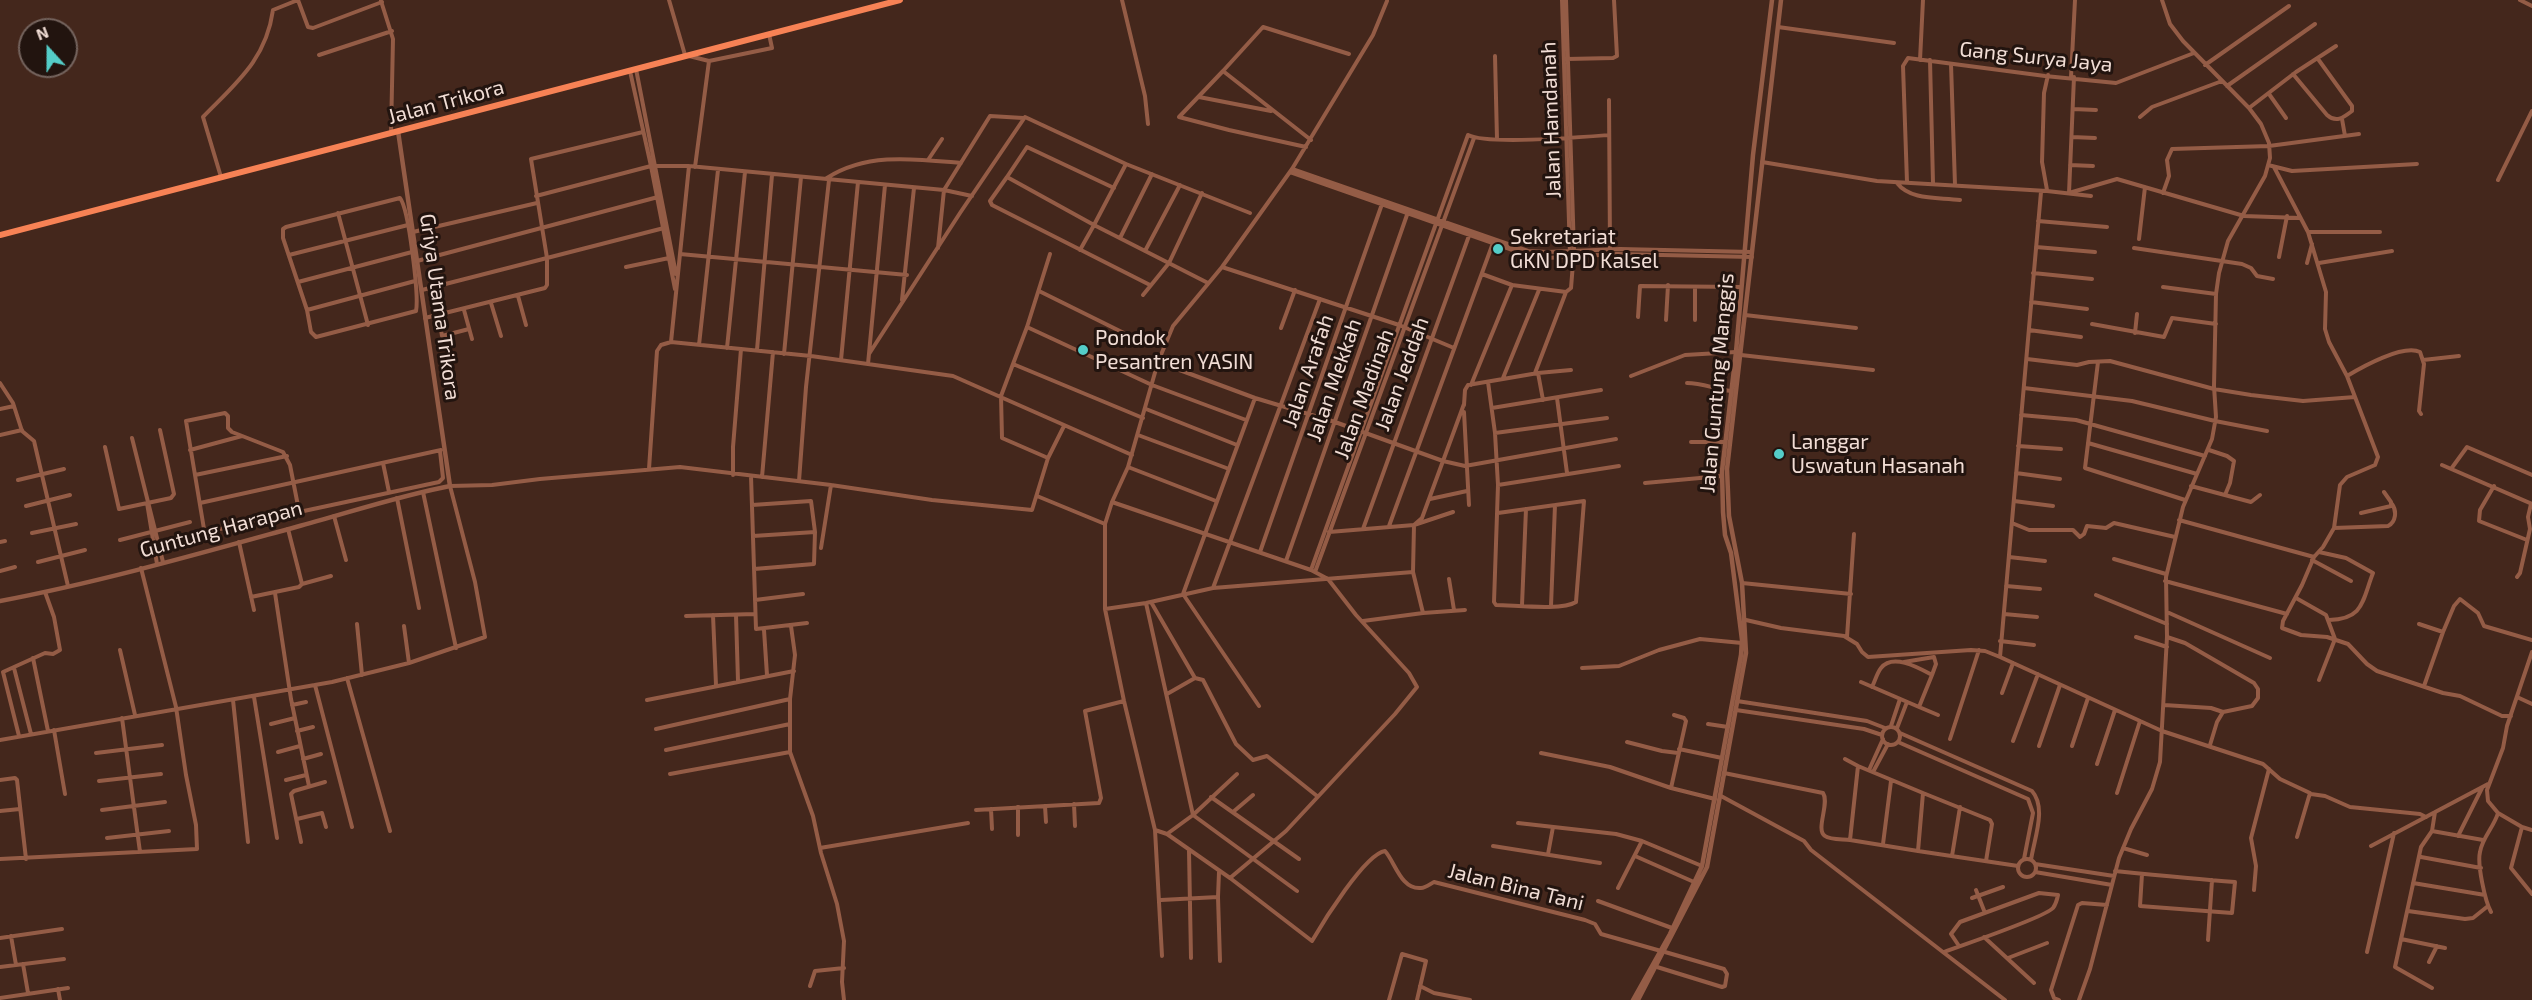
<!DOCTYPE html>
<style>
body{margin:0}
#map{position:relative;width:2532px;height:1000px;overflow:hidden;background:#44271c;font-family:"Exo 2",sans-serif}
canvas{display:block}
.north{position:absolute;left:18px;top:18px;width:60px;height:60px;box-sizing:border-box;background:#22140f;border:2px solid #75645e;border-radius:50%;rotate:339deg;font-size:16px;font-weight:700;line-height:24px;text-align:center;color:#f1ddd5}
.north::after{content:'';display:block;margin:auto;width:21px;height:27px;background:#54cdc8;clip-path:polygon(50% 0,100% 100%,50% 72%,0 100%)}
</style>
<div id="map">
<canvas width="2532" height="1000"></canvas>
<div class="north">N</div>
</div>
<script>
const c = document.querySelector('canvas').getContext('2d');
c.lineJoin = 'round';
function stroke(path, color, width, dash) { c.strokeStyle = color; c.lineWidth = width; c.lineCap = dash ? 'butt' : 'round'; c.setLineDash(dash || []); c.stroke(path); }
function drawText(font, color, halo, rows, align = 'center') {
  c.font = font + ' "Exo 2",sans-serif'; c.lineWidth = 6; c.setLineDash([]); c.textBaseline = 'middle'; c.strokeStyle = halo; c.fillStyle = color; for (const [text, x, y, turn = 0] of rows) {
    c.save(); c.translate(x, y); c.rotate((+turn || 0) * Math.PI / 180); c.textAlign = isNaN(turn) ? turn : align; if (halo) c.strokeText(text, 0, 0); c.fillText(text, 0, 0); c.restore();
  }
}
stroke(new Path2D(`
 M669,0L685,55L709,61
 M1122,0L1145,96L1148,124
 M1562,0L1570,254
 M2520,0L2532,6
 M381,1L393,39L391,133
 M1778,27L1894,43
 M319,55L392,31
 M1495,56L1497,139
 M1567,59L1613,58L1617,56L1614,0
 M1920,60L1923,0
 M1930,60L1933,183
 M1951,64L1955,185
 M2205,65L2289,6
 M636,69L676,274
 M630,71L651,166L675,289
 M1223,71L1263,27L1349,54
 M2293,74L2327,115C2336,123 2343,118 2352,111V106L2318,59
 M2071,77L2075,0
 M2074,77L2069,193L2117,179L2244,216L2300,218
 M2227,86L2315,24
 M2269,94L2286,118
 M1199,97L1271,111
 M1609,100L1610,250
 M2249,108L2296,72L2336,46
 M2073,109L2096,110
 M2140,117L2152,107L2222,81
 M2342,119L2345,136
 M2072,137L2095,138
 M1306,147L1229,130L1179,117L1223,71L1311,140
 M928,160L942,139
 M1762,162L1877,181L2047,191L2091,196
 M1126,164L1094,225L1208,283
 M2070,165L2093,166
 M2268,165L2292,171L2417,164
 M689,166L671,342L811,356L953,376L1132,455
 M695,167L709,61L772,48L769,34
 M2274,167L2308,232L2326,292L2325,329L2329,342L2347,376L2378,457L2375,465L2347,477L2340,485L2334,528L2323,547L2314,557L2302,585L2283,621L2282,628L2301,635L2327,637L2348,644L2367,664L2377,671L2443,693L2460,696L2502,716H2511
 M1292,169L1528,251L1547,252L1620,249L1752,252
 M1290,172L1527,255L1547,258L1617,254L1752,257
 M221,177L203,117C236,83 266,60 273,10L298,0L308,27L313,28L382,2
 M1007,177L990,201L992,205L1150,285
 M827,178C867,152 916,159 961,163
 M2498,180L2532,111
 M1907,182L1903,66L1908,58L2045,76L2116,83L2194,53
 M1897,183C1911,201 1939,197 1960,200
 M2047,190L2042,162L2044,93L2048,75
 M2163,193L2169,176L2167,160L2172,149L2269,146L2359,134
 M536,196L651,166H689L944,190L972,196
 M400,198C409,209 419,297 416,311L316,337L311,332L307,310L283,238V229L286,227Z
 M338,213L368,325
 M2038,221L2107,227
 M413,232L537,203
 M2308,232H2380
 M1120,238L1152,174
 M2139,239L2145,187
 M2036,247L2095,252
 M938,248L944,190L990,116L1023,118
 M2134,248L2242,264L2251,268L2257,276L2273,279
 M1080,250L1094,225L1007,177L1027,147L1114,188
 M1145,251L1180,185
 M680,254L907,275
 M1050,254L1027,327L1013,364L1143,418
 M289,255L408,225
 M2279,257L2287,216
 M417,261L658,197
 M2307,263L2312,244
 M2319,263L2392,251
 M626,267L669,258
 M1222,267L1399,325L1454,348
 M2033,273L2092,279
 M1482,274L1512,285
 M298,282L412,252
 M1695,287V320
 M2163,287L2216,294
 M422,290L664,228
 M1039,291L1134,338
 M1143,295L1169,263L1202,193
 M518,296L526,325
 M902,300L914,188
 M2031,302L2087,309
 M491,303L501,336
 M307,310L415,281
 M464,310L472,339
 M1745,315L1856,328
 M1638,317L1640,286L1741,287
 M425,318L545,288L547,285V258L531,159L643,132
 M1666,320L1668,285
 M2092,324L2164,337L2172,318L2216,324
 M1027,327L1152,385L1246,420
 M1281,328L1295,290
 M441,330L442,336L469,329
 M2029,330L2081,337
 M2135,333L2137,314
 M699,345L718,170
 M727,348L745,172
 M757,350L772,175
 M784,354L801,177
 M869,354L960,213L1025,117L1126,164L1250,213
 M1741,355L1873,370
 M2027,359L2077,365L2089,362L2110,361L2214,389L2251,395L2303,401L2355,397
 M841,360L858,182
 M2423,360L2459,356
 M1158,362L1255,398L1335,422L1443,461L1465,466L1616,439
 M2098,362L2085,468L2185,500
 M868,364L885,185
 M1013,364L1001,396L1002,438L1048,458
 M1535,373L1566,292
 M1538,373L1571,370
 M1631,376L1685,355L1736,352
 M2347,376C2362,367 2403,344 2420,352L2424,364L2419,411L2421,414
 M1503,378L1539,290
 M1488,382L1495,433L1498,485L1494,602L1496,605C1514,605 1562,611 1576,602L1584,501L1498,513
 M0,383L13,403L22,431L34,441L68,586
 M1687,383C1702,383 1715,389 1731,391
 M1471,385L1512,285L1566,292L1571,288L1574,251L1566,0
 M2024,388L2132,401L2215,421L2267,431
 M1255,398L1183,594L1259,706
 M1557,398L1567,473
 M1464,405L1465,390L1468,385L1538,373L1543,400
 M1492,408L1601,390
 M0,409L14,406
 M1146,409L1237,445
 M1464,412L1469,505
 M2021,415L2076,420L2205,456
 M1495,433L1607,418
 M0,435L22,430
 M1138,435L1229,469
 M132,438L163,562
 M1691,442H1724
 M2088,443L2197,474
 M2018,446L2061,449
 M105,447L119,509L171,498L174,494L160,430
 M190,450L242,436
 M2209,450L2227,456L2234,461L2230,483L2225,495
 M383,463L389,492
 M2442,465L2532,504
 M1128,467L1216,501
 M649,469L657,351L661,345L671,342
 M2451,469L2467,447L2532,475
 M2016,473L2060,479
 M195,475L287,456
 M733,475V447L741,349
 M751,476L756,629L807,623
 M762,477L773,352
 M18,480L64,469
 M799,481L806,387L829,180
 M1645,483L1722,476
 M1498,485L1619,466
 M2191,486L2251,502L2260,495
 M2494,486L2480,510L2479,521L2527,540
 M423,492L456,648
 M1037,496L1105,524L1112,502L1128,467L1158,362L1173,326L1222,267L1292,169L1373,35L1387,1
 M397,498L419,608
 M1430,499L1467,491
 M2014,501L2053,506
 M1112,502L1311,570L1328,579L1356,615L1409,673L1417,687L1395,714L1286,831L1230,878L1167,834
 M147,503L157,564
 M200,503L441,450
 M752,505L811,501L815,532L814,564L754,569
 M26,506L70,495
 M299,511L290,465L283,452L232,432L228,428V416L225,413L186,421L204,529L206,532L439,482L443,478L440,451
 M1453,512L1414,525L1413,572L1423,613L1465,610
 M2361,513L2391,506V502L2384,492
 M334,516L346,560
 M2179,520L2314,557
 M2012,523L2029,530H2073L2080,537L2084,534L2087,526L2106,528L2114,523L2175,537
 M1105,524V609L1146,603L1213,588L1413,572
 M1389,526L1493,243
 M2334,528L2388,526C2396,522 2397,511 2392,504
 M288,529L302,584
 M1363,529L1470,233
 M1329,532L1414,525L1422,518L1464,404
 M32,533L76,524
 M753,536L815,532
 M120,540L190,522
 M0,542L5,541
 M239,542L254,610
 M821,548L831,485
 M1260,552L1382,204
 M2319,552L2346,558L2373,573C2362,601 2364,619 2329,620
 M2009,557L2045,561
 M2114,559L2166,574
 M2312,560L2351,581
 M1286,561L1408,212
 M38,562L85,550
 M1311,570L1468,135C1487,145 1584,137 1609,135
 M0,571L15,567
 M1315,572L1474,138
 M2517,577L2520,573L2530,529L2528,517L2531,504
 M1449,579L1454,610
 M2165,581L2287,614
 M1742,583L1851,594
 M2006,586L2040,589
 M1213,588L1320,299
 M275,593L291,699L309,786
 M2096,595L2167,624
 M251,597L299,587L302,584L331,576
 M2296,598L2326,615L2335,639L2319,680
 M755,600L803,594
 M1151,602L1195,678L1203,680L1236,744L1253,760L1267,756L1317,796
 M1146,603L1193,815L1167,834L1155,830
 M1522,605L1526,509
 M1551,606L1555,505
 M1105,609L1124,701L1155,830L1162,956
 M2167,612L2270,658
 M2004,614L2037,617
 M713,615L716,685
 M736,615L738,681
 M686,616L755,614
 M1746,620L1781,628L1844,636L1857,644L1862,652L1868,657L1971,650L1985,651L2000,657L2162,731L2263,764L2280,779L2310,793L2297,837
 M1363,621L1423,613
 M357,624L362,675
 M2419,624L2443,632L2454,606L2460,599L2478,613L2484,626L2532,640
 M404,626L409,663
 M791,626L795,655L790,699V752L813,816L821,853L837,904L844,941L842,982L844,1000
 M764,630L767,675
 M1847,637L1854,534
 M2136,637L2167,647
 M2167,637L2185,643L2254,683L2258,689V698L2252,706L2223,712L2217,722L2210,745
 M2000,641L2034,645
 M120,650L135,715
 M2000,657L2041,192
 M33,658L48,731
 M1904,662L1934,657L1936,664L1932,675
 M14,668L31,734
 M1582,668L1619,666L1659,650L1700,639L1742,643
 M347,678L390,831
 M1861,682L1919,707L1932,675C1919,668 1893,653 1881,668C1877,673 1875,681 1872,687
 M315,685L352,827
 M2424,686L2443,632
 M2002,693L2013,663
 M1167,694L1195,678
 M254,697L277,838
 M2517,697L2532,704
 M233,700L248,842
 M647,700L794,671
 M1737,701L1867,721L1885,728
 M292,705L306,702
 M2164,705L2211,708L2223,712
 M1919,707L1938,715
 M1736,710L1864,729L1882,735
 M122,718L140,852
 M271,724L295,718
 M1708,724L1728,727
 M1891,726L1900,699
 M1882 736a9 9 0 1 1 18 0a9 9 0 1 1-18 0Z
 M1897,728L1907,702
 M656,729L790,699
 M54,730L65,794
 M297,731L313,727
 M1900,733L2032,791C2047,808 2034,839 2031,860
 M19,736L3,672L45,653L53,654L60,650L54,617L45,592
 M1950,739L1979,650
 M0,740L332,682L409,663L485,637L475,582L450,486L492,485L540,479L680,467L831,485L932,500L1032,510L1048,458L1064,426
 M2013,741L2038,674
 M1627,742L1662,751L1678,753
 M1898,742L2028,799L2033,813L2024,859
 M2039,746L2060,685
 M2072,746L2088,698
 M1679,749L1722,758
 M666,750L790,724
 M278,752L300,746
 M96,753L162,745
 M1541,753L1610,767L1671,788L1715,799
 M303,759L321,754
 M1845,759L1858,766
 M2097,764L2115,710
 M1869,770L1883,739
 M1873,772L1888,744
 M1724,773L1823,793C1830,803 1815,830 1825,836C1830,840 1843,839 1850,840
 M670,774L790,752
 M1237,774L1193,815L1297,891
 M0,780L15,778L17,780L26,859
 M286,780L306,775
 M99,781L161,774
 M1671,788L1686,721L1684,718L1674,715
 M1923,793L1990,820L1992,824L1986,861
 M2117,793L2140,721
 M2311,794L2325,796L2350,807L2420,814L2426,817
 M1721,796L1804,841L1811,850L2005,1000
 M1211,797L1299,859
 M1074,804L1075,826
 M1045,806L1046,822
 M1018,807V835
 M991,809L992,829
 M102,810L165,802
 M976,810L1099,803L1101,798L1085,711L1124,701
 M0,811L20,809
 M1233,812L1253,795
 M2498,813L2522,827L2511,868L2532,894
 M297,819L322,813L326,827
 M1518,823L1616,834L1642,841L1702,866
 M2522,827L2532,830
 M2432,831L2483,840
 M2458,836L2482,788
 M107,838L169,831
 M301,842L291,794L294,791L325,782
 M1883,844L1891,781
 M1493,846L1600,863
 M2371,846L2488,784
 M820,848L968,823
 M2123,848L2147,855
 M1189,851L1191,958
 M1918,851L1850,840L1858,766L1923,793L1918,851L2018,866
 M1548,854L1553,827
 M1635,856L1694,882
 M1952,856L1960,807
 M2421,857L2481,868
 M0,859L197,849L196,825L186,775L176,707L141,568
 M2018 868a9 9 0 1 1 18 0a9 9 0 1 1-18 0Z
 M2035,864L2114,876
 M2115,871C2155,875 2195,879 2235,882L2232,913L2140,906L2142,874
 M2035,872L2112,885
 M1230,878L1312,941C1323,922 1365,854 1385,851C1395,862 1401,890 1421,888C1426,888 1430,884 1434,882L1585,920L1595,924L1601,934L1661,951
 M2413,883L2485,895
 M1618,888L1642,841
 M1976,890L1985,913
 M2254,890L2256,866L2251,838L2269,769
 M1218,897L1220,961
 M1972,898L2003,887
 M1161,900L1218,897L1219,872
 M1598,901L1672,928
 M2408,911L2465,919L2473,918L2488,906
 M2491,912C2485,901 2477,864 2480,852C2482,838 2494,827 2498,813L2488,801L2487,790L2503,748L2507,726L2532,652
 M11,936L16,965
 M1984,937L2034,983
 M0,938L62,929
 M2401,939L2445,948
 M2208,940L2212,880
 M1944,952C1962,945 2044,918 2053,908C2056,904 2057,900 2058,895L2039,893L1960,922L1951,934L1959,946
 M2367,952L2394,833
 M2008,958L2047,943
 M2429,962L2437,946
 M23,964L28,993
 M0,967L64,959
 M1657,967L1722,987L1725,986L1727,974L1724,969L1665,952
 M810,986L815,971L844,968
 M1420,986L1434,993L1470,1000
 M2432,988L2395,967L2421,847L2432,831L2435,812
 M58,989L60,1000
 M0,998L68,988
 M1389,1000L1402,954L1426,961L1417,1000
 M2059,1000L2054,998L2051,990L2078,905L2082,903L2107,905
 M2079,1000L2090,969L2119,858L2131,829L2152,789L2160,762L2167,637L2166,577L2183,507L2212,439L2216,417L2214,386L2216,294L2219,273L2228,241L2265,176L2270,158L2269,143L2261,124L2249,108L2183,41L2170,24L2162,0`), '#945c46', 4);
stroke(new Path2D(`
 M0,601C100,582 198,554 296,527C348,513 398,496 450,486L398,131
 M1633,1000L1670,934L1702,866L1741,655L1742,640L1731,553L1725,535L1723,512L1722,471L1736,352L1753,155L1772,0
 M1638,1000L1707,867L1746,653L1742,583L1729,516L1727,469L1781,0`), '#945c46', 4.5);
stroke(new Path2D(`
 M0,235L900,0`), '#f78255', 6);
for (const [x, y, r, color] of [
 [1498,249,6,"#54cdc8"],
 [1083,350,6,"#54cdc8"],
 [1779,454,6,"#54cdc8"]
]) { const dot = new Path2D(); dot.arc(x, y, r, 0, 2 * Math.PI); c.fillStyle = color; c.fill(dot); stroke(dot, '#22140f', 2); }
drawText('21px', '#f1ddd5', '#22140f', [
 ["Gang Surya Jaya",2036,57,6],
 ["Jalan Trikora",446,102,-15],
 ["Jalan Hamdanah",1551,120,-92],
 ["Griya Utama Trikora",440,307,82],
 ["Jalan Arafah",1308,371,-71],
 ["Jalan Jeddah",1402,374,-70],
 ["Jalan Mekkah",1334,380,-71],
 ["Jalan Guntung Manggis",1717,383,-85],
 ["Jalan Madinah",1364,394,-70],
 ["Guntung Harapan",221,529,-15],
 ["Jalan Bina Tani",1516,887,14]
]);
drawText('21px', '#f1ddd5', '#22140f', [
 ["Sekretariat",1510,237],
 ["GKN DPD Kalsel",1510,261],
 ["Pondok",1095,338],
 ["Pesantren YASIN",1095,362],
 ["Langgar",1791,442],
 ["Uswatun Hasanah",1791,466]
], 'left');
</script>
